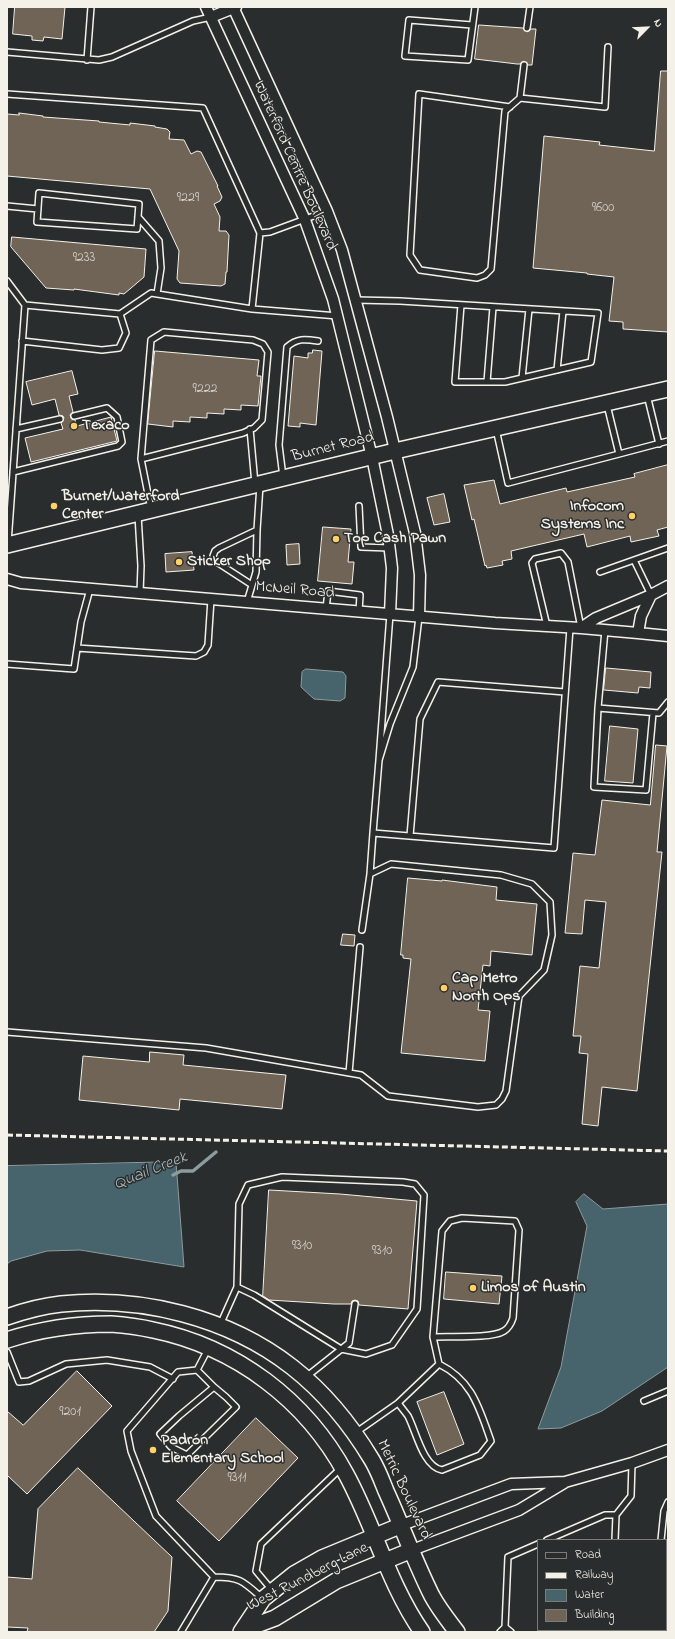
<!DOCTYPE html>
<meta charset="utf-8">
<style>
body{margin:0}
#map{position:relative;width:675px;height:1639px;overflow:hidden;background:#2a2d2e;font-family:"Indie Flower",sans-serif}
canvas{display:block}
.frame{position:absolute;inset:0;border:8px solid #f4f1e8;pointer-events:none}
.legend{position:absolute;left:537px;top:1539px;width:130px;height:92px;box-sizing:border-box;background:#2a2d2e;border:1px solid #7b7b78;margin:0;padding:5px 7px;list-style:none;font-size:12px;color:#f4f1e8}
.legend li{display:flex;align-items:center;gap:8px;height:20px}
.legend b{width:20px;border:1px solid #7b7b78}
.north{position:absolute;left:627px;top:8px;width:40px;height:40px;-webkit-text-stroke:3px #2a2d2e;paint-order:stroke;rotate:66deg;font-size:11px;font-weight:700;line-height:16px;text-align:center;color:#f4f1e8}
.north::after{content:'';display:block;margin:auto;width:14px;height:18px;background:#f4f1e8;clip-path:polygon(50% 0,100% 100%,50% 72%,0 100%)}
</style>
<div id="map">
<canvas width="675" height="1639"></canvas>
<div class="frame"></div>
<ul class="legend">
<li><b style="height:5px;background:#2a2d2e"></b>Road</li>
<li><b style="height:5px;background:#f4f1e8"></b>Railway</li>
<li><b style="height:11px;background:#47636b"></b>Water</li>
<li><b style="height:11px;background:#6f6456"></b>Building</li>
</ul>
<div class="north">N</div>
</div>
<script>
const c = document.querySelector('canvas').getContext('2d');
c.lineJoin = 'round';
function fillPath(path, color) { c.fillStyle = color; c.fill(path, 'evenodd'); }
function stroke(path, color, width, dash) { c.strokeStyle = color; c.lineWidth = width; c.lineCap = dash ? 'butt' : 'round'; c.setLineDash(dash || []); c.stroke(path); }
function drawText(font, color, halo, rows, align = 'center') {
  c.font = font + ' "Indie Flower",sans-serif'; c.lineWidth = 3; c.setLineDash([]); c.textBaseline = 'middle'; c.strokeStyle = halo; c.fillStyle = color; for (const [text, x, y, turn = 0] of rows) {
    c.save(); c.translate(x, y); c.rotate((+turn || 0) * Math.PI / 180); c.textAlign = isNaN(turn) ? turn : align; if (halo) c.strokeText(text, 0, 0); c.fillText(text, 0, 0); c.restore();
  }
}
const water = new Path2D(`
 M306,669L343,672L346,676L345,698L340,701L314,699L301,687L302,672Z
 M176,1162L184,1267L80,1250L47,1251L11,1261L7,1264V1166Z
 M584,1194L603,1209L668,1204V1367L602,1411L561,1428L538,1429L561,1367L587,1226L576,1202Z`);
fillPath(water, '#47636b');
stroke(water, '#8c9c9d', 1);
stroke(new Path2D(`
 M173,1175L181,1171H193L216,1152`), '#8c9c9d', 3.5);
const building = new Path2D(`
 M15,7H65L62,39L44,37L43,41L32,40V36L13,34Z
 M479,25L523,28L527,32L531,29H536L532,65H528L524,61L520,64H517L475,59Z
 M661,71H668V332L623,329V322L609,321L614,277L587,274V273L533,268L544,136L600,142L599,145L654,151Z
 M19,113L43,116V117L99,121V122L130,125V123L155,126V127L167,129L170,132L169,139L184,140L191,154L197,151L201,152L218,186H217L222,197L220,201L214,204L220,217L219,231H226L229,235L227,272H226L225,284L221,286L180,283L177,279L179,251L150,189L7,176V114L19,115Z
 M12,237L146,249L144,277L124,294L119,293V295L74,289V290L46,288L11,247Z
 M313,350L322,351L316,425L300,423V427L288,426L294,356L308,358V353H312Z
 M155,351L259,360L257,376H261L258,406L241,405V410L224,409V414L207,413V418L190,417V422L173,421V427L148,424Z
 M72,371L78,394L69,396L73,412L70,415L71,418L75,420L77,426L111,417L117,441L31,462L25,438L63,429L61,423L64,418L63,416L59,415L55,399L32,405L26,382Z
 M668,465V527L657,530L659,536L631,542L630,536L587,547L584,534L511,551L512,559L502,561L503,565L487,568L486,565L485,566L474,519L472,520L464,485L494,480L500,504L566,488L567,492L635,477L634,474Z
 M444,494L450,522L434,525L427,498Z
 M323,527L351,529L348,562H354L352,584L318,581Z
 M299,544L300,564L287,565L286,545Z
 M192,552L194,570L166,572L165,554Z
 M606,668L651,672L650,688L639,687L638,693L604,690Z
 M610,726L638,729L633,783L605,781Z
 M656,745L667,746L657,852H662L637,1091L602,1087L598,1126L582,1124L588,1054L579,1053L581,1036H573L580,966L599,968L606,902L585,900L582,934L565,933L573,853L595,855L602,800L650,805Z
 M408,878L442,881V880L497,887L496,900L537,904L532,955L491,951L490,966L483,965L478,1010L490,1011L485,1061L401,1053L411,959L403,958V955H401Z
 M343,934L355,935L354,946L341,945Z
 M150,1052L184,1055L183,1065L286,1075L282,1109L180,1099L179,1110L79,1100L83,1056L149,1062Z
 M269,1190L340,1194L417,1201L408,1309L359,1305L358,1301L355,1300L352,1301L351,1304H334L269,1300L263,1296Z
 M446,1272L502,1276L499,1304L444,1299Z
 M77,1371L112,1406L27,1494L7,1475V1411L23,1425Z
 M444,1392L464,1444L437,1455L417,1402Z
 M256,1418L298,1458L219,1541L177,1501Z
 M78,1468L172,1557L168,1611L154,1632H27L28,1628L7,1627V1577L32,1579L38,1509Z`);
fillPath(building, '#6f6456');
stroke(building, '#f4f1e8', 1);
const service = new Path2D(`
 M472,25L409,20L405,56L468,60L475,7
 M527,28L530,7
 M7,52L99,60L112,57L193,21L211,17
 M87,60L91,7
 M7,94L203,108L260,233L270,232L327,211
 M520,98L605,107L608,47
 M510,107L419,94L410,255L420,270L477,278L485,275L491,269L505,111L520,98L524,65
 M39,193L139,204L137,229L37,222Z
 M7,206L38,209
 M138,217L159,241L161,268L157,294
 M7,281L25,305L8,543
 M356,300L400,301L598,313L591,362L505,382H455L461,305
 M25,305L120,314L151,293L252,309L338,316
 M252,309L260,233
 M22,341L102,350L119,348L126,333L120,314
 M557,370L563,311
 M522,378L529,309
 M487,382L493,307
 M647,395L659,444
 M16,429L60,419
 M250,429L255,484
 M496,429L508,483L619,454L607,405
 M619,454L668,441
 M141,459L243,433L254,428L262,420L268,352L263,344L253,340L164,332L151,340L141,459L151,509
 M13,472L118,446L122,442L117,417L107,408L74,416
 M283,477L279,445L287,347C297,338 305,339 318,341
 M359,506L361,547L390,548
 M138,515L141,566L140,593
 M634,560L651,595
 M600,572L668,548
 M252,585L215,561L213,556L215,551L219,548L257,530
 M247,602L256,572L257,530L260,485
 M326,609L328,591L360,595L359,612
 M390,614L379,760L390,724L413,667L419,617
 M547,626L532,563L535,559L561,553L568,562L581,628
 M605,630L598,708L659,713L668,702
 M77,648L196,656L204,652L208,645L211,599
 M7,664L74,669L81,622L90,589
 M598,708L594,787L646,790L653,713
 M379,760L373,833L554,848L570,628
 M410,836L420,719L438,682L565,692
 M370,874L373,833
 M7,1032L206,1048L361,1075L388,1096L478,1107L496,1105L502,1099L506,1091L519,996L544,970L552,935L550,902L532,884L501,875L391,864L370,874L362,930
 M349,1073L360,947
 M220,1325L237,1287L254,1295L341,1349L366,1354L392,1345L417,1309L424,1195L415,1184L403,1182L282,1177L248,1185L239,1204L237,1287
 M433,1337C450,1336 491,1339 504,1331C509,1328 511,1324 513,1318L519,1230L515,1221L462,1218L450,1221L442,1231L433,1337L439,1364
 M208,1349L197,1370L214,1387L179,1416L160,1434L171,1447L187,1455L236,1407L226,1397L214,1387
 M7,1352L19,1382L29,1381L66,1364L107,1360L150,1367L173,1379
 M197,1370L178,1372L127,1431L131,1451L156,1516L214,1577C240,1577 243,1581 262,1598
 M306,1377L349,1343L355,1304
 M644,1401L668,1391
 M355,1433L398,1403L439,1364C473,1381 479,1408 491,1441L480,1455L442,1470C423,1467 416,1431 408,1416C405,1412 401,1407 398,1403
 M616,1515L631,1496L632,1463
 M547,1540L605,1515H616L615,1540
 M661,1540L664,1511L668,1502
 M271,1589L256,1571L261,1544L340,1469
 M505,1627L511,1632
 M181,1632L214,1577
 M500,1632L505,1627L508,1557L538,1544
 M610,1632V1630
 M654,1632V1630`);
const minor = new Path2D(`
 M206,7L305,220L333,299L372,457L388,535L392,568L390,614
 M233,7L327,211L342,250L387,417L415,533L420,575L419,617
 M211,17L236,7
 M7,579L21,583L495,623L581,628L638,633L641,616L651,595L668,586
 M581,628L596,618L651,595
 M638,633L668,636
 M402,1525L511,1484L565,1482L632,1463L668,1450
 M412,1550L519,1510L564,1483`);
const secondary = new Path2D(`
 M7,545L395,451L668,389
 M7,1317C24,1311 43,1306 61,1304C141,1296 228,1317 292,1367C324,1392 351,1425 372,1460C378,1470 382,1481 386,1491C402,1526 415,1562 432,1596C439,1609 448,1620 457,1632
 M7,1340C41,1329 75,1324 111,1324C125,1325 140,1327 153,1330C236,1347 306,1400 346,1474C374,1525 388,1583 422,1632
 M243,1630L275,1618L336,1581L412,1550
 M241,1632L263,1599L294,1574L322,1558L402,1525`);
stroke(service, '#f4f1e8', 8);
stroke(minor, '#f4f1e8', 13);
stroke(secondary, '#f4f1e8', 18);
stroke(service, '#2a2d2e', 5);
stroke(minor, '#2a2d2e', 10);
stroke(secondary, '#2a2d2e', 15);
stroke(new Path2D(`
 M7,1135L668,1151`), '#f4f1e8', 3, [6, 3]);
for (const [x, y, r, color] of [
 [74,426,4,"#ffd166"],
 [54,506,4,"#ffd166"],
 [632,516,4,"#ffd166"],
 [336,539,4,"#ffd166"],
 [179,562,4,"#ffd166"],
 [444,988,4,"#ffd166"],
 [473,1288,4,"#ffd166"],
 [153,1450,4,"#ffd166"]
]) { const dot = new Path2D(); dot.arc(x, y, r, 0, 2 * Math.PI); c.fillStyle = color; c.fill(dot); stroke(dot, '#2a2d2e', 1.5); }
drawText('14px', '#d3cec4', null, [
 ["9229",188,199],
 ["9600",603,209],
 ["9233",84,259],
 ["9222",205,390],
 ["9310",302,1247],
 ["9310",382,1252],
 ["9201",70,1413],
 ["9311",237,1479]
]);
drawText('16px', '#f4f1e8', '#2a2d2e', [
 ["Waterford Centre Boulevard",294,166,66],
 ["Burnet Road",333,448,-14],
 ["McNeil Road",295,591,5],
 ["Metric Boulevard",403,1490,65],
 ["West Rundberg Lane",308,1578,-27]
]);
drawText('bold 16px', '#f4f1e8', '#2a2d2e', [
 ["Texaco",82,426],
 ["Burnet/Waterford",62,497],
 ["Center",62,515],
 ["Infocom",624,507,"right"],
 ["Systems Inc",624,525,"right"],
 ["Top Cash Pawn",344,539],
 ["Sticker Shop",187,562],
 ["Cap Metro",452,979],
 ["North Ops",452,997],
 ["Limos of Austin",481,1288],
 ["Padrón",161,1441],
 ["Elementary School",161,1459]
], 'left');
drawText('italic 17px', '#afb8b6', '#2a2d2e', [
 ["Quail Creek",151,1172,-22]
]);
</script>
